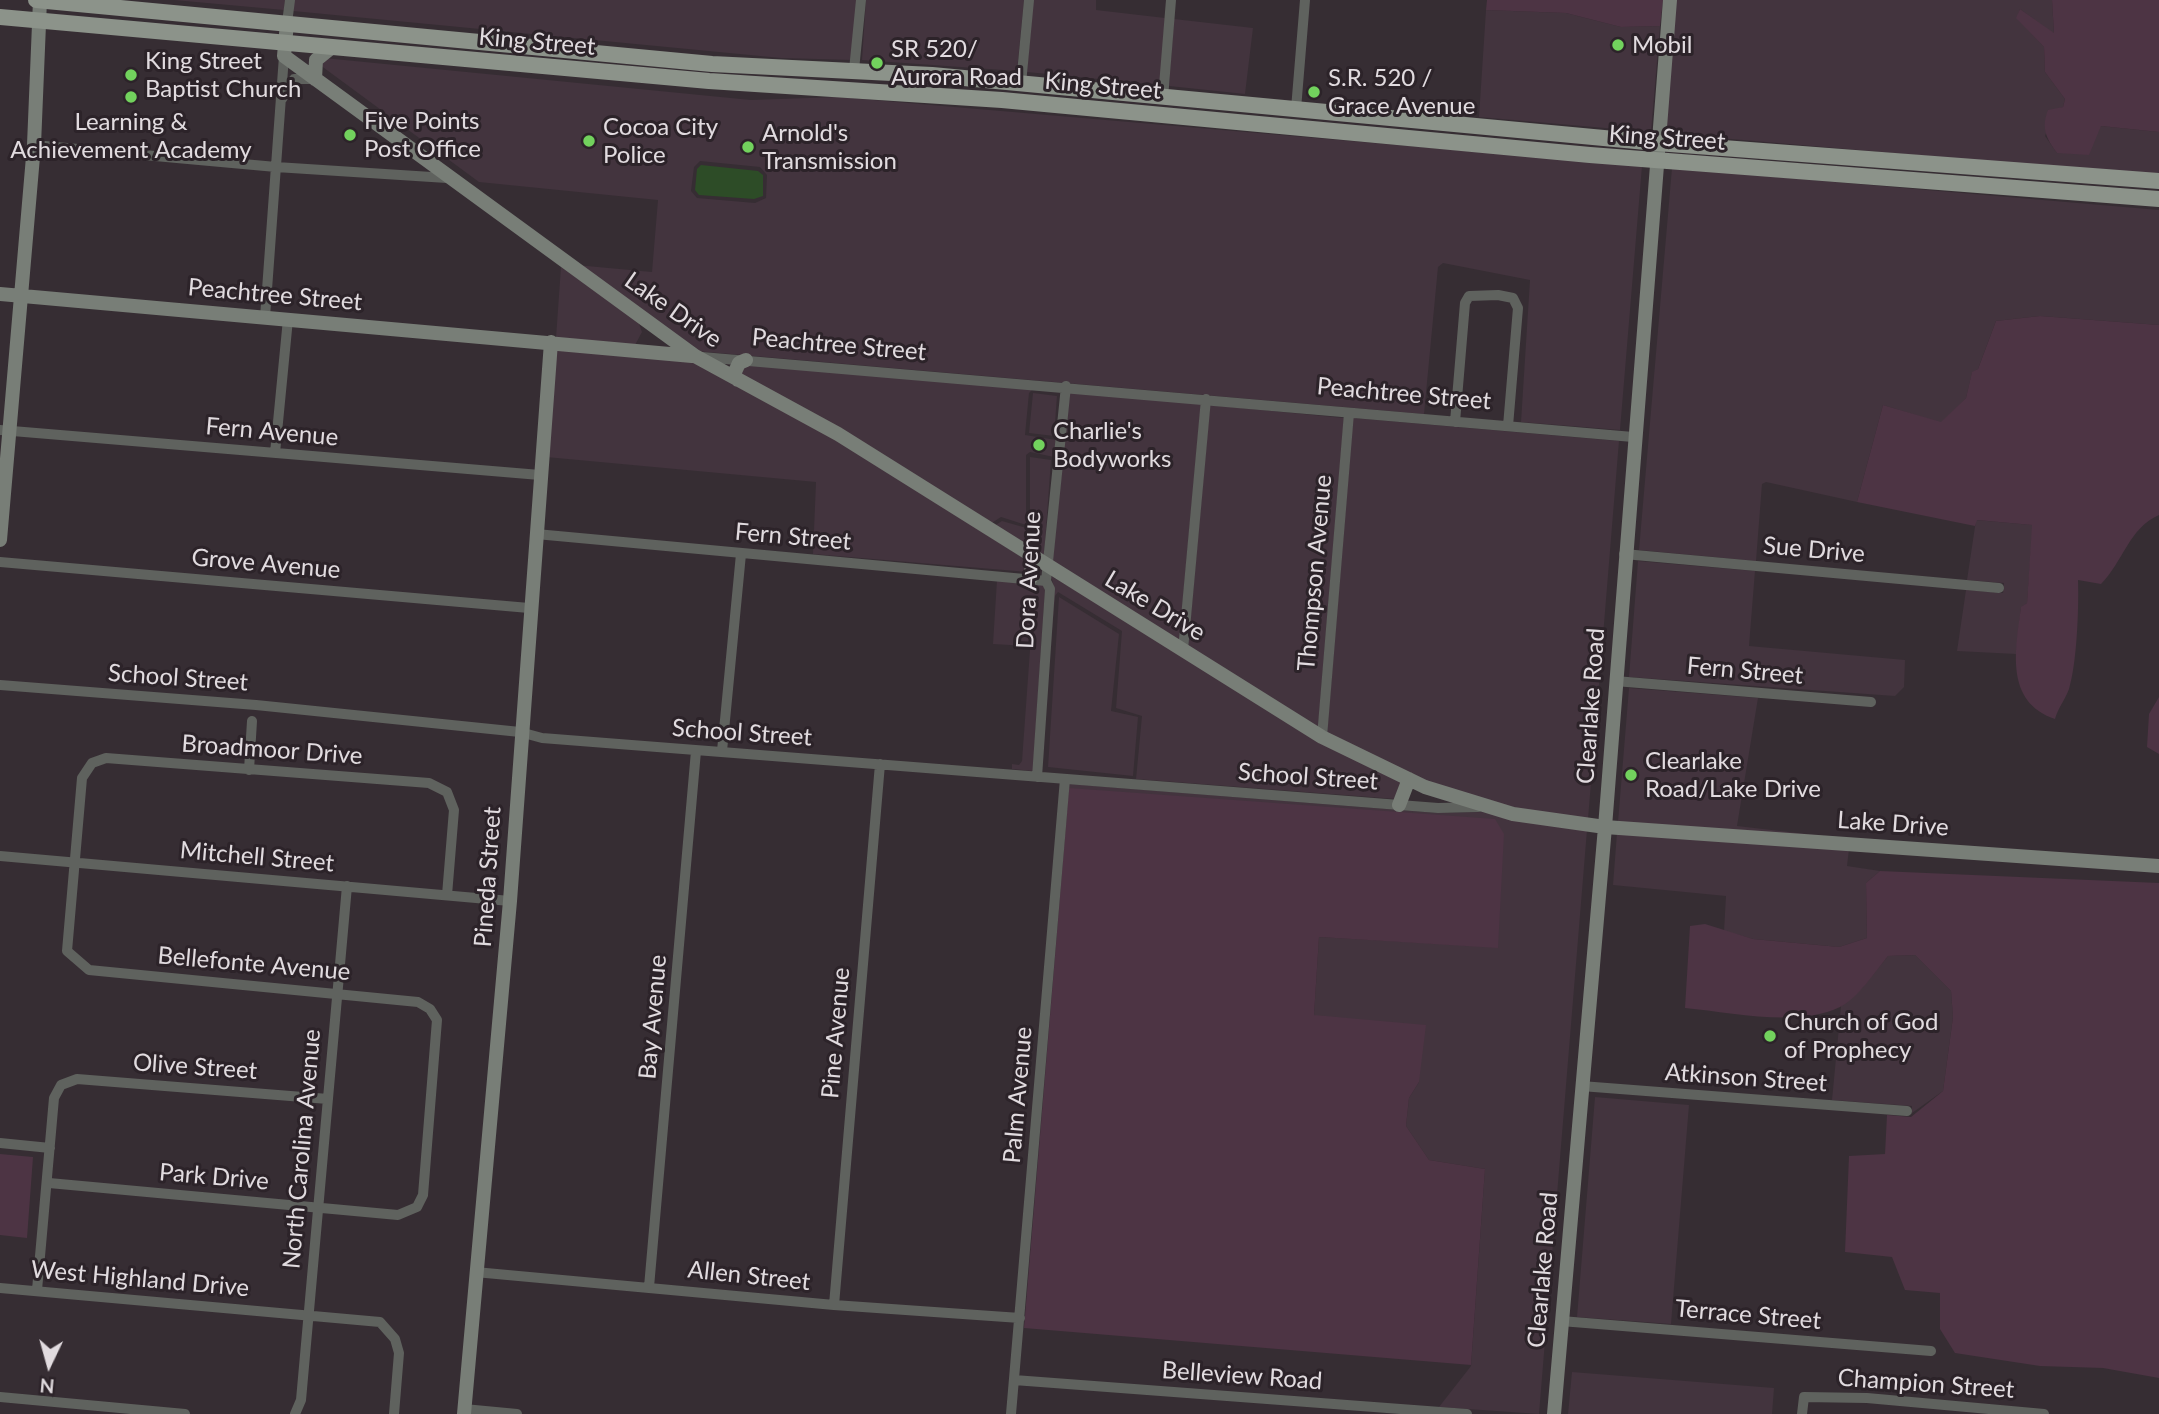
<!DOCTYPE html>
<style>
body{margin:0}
#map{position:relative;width:2159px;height:1414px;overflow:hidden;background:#362d33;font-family:Lato,sans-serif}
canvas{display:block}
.north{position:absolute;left:14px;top:1330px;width:70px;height:70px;-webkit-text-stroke:5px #2c2329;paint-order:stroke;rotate:185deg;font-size:19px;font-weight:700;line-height:28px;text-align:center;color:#e1dbdf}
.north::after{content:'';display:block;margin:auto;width:24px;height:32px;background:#e1dbdf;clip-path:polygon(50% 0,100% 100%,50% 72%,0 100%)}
</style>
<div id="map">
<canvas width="2159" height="1414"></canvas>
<div class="north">N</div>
</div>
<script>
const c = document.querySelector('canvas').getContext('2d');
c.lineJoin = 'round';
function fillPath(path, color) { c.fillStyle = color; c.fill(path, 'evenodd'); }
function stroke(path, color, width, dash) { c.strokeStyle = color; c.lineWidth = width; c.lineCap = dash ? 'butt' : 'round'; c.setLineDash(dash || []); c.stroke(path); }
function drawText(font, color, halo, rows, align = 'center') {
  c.font = font + ' Lato,sans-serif'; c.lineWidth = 6; c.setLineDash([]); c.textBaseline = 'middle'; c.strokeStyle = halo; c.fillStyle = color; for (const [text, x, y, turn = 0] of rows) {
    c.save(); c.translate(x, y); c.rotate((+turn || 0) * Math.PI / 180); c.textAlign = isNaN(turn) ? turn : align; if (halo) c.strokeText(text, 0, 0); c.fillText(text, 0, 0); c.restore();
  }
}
fillPath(new Path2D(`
 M174,0H285L284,10Z
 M294,0H857L853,60L781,58L293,11Z
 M866,0H1024L1017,71L862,60Z
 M1033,0H1096V10L1165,18L1160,85L1027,72Z
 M1674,0H2052L2054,34L2020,9L2017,18L2044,47L2045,72L2065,99L2063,107L2055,110L2045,136L2057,153L2101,126L2159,132V176L1662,133Z
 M1486,10L1566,13L1621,27L1660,26L1651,132L1479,117Z
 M1174,19L1253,28L1245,94L1169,86Z
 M324,58L751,100L838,97L1642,166L1620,430L1521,422L1530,280L1443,263L1438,267L1424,414L696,351L576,265L652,272L658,200L479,182L320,65ZM700,161L760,167L767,175L766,198L755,203L697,198L691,191L694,167Z
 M1672,168L2159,210V325L2040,316L1996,321L1978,369L1972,373L1966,398L1941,423L1883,405L1857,502L1766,482L1762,484L1756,561L1639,550Z
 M561,267L638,321L642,332L635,345L556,338Z
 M555,348L693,361L836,439L1028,561V572L813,554L816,482L546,457Z
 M747,365L1061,391L1033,389L1029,393L1025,435L1056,440L1054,457L1030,452L1026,455V525L1001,517L990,524L741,376L742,367Z
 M1070,392L1201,404L1179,642L1052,565Z
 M1033,393L1057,396L1054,436L1029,433Z
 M1210,405L1344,418L1318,729L1188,647Z
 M1353,418L1619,441L1588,819L1530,812L1427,782L1327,734Z
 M1030,457L1051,460L1044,556L994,526L1002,521L1030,529Z
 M1976,520L2033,525L2027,603L2021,608L2016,654L1957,651L1966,590L2003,593L2004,583L1967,580Z
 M1638,561L1755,571L1749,646L1905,660L1904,687L1895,696L1629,677Z
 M1051,576L1403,782L1396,799L1136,779L1142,716L1116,708L1122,631L1058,592L1055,596L1050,654L1054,587Z
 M997,580L1043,585L1045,590L1033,771L1012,769V764L1019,765L1022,761L1030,650L1026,646L993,644Z
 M1059,597L1119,634L1111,711L1138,717L1133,776L1048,767Z
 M1629,688L1758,698L1737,826L1850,839L1618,822Z
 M1069,784L1438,813L1482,812L1587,830L1539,1414L1439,1407L1471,1366L1485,1169L1429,1160L1406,1126L1409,1098L1419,1082L1314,1015L1319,937L1498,947L1069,788Z
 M1617,833L1849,849L1847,866L1880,871L1866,883L1867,938L1839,947L1753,939L1724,931L1726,896L1613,885Z
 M1915,955L1951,991L1953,1017L1943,1091L1912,1113V1106L1832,1100L1841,1006L1863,987L1888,956Z
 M1595,1097L1689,1105L1671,1324L1577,1317Z
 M1572,1372L1774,1388L1772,1414H1568Z`), '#43343e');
fillPath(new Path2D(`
 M1487,0H1663L1660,26L1621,27L1566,13L1486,10Z
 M2052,0H2159V132L2101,126L2089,155L2057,153C2046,138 2041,128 2048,110L2063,107L2065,99L2045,72L2044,47L2016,18L2020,9L2054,33Z
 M2040,316L2159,325V515C2129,528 2123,562 2101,584L2078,580C2079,608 2077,663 2069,689C2065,700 2058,708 2055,719C2005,702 2015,651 2021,607L2027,603L2032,525L1977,520L1975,526L1857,502L1883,405L1941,422L1966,398L1972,372L1978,369L1996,321Z
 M2159,697V754L2147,747L2149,714Z
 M1069,788L1495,819L1504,834L1498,948L1319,937L1314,1015L1426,1025L1419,1082L1409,1098L1406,1126L1429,1160L1485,1169L1471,1365L1024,1328Z
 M1880,871L2159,883V1378L2103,1368L2040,1366L1955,1353L1940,1329V1293L1905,1290L1892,1257L1845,1252L1849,1156L1885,1154L1887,1115L1911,1117L1943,1091L1953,1017L1951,991L1915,955L1888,956C1874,973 1859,997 1840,1007C1797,1028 1731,1012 1685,1008L1690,926L1705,924L1753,939L1839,947L1867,938L1866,883Z
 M0,1154L33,1157L27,1238L0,1235Z`), '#4d3444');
fillPath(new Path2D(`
 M701,165L758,171L763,175V196L754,199L699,195L695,190L697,169Z`), '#2d4c27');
stroke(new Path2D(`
 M287,23L290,0
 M854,70L861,0
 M1021,84L1029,0
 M1163,98L1171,0
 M282,99L294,79H315
 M1296,109L1305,0
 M34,145L276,167L447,178
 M265,317L284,56
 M702,357L1633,437
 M1455,422L1465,303L1469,296L1498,295L1513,298L1518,308L1508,426
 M0,430L540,475
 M275,453L288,319
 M536,534L1046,581
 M1624,554L1999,588
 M0,562L529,608
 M1183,650L1206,399
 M1615,681L1871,702
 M0,685L256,705L520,732L542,738L1438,808L1478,807
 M1322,737L1349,413
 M722,751L741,554
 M249,770L252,721
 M1037,777L1050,589L1046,581L1066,386
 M0,856L510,901
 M1581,1086L1907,1111
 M0,1143L50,1148
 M49,1183L398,1215L417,1207L423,1195L437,1020L430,1009L418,1002L89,970L67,951L82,778L92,763L106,758L429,783L447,792L454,810L447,895
 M475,1272L834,1305L1020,1318
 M649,1287L696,751
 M0,1288L380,1322L395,1339L399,1353L394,1414
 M37,1290L54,1098L61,1085L77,1079L328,1099
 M834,1305L880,764
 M1561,1321L1931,1351
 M1014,1380L1467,1414
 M0,1397L185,1414
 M464,1409L517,1414
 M295,1414L301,1400L347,886
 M1011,1414L1065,779
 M1802,1414L1804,1397L1867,1398L2044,1414`), '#5f625e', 10);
stroke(new Path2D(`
 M287,23L284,56L695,356L838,434L1322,737L1425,787L1513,814L1605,827L2159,866
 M315,79L316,60L331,48
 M0,294L692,356
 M738,380L734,374L739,363L746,360
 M0,540L34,145L40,0
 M1031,578L1032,558
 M1399,805L1409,779
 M464,1414L510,901L551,342
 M1554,1414L1605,827L1670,0`), '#787e77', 14);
stroke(new Path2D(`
 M36,0L712,64L932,75L1657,143L2159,181
 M0,17L709,81L1002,100L1590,155L2159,199`), '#8c938a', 16);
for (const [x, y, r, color] of [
 [1618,45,7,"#72d25d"],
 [877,63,7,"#72d25d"],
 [131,75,7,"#72d25d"],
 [1314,92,7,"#72d25d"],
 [131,97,7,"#72d25d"],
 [350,135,7,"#72d25d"],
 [589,141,7,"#72d25d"],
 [748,147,7,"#72d25d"],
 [1039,445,7,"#72d25d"],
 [1631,775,7,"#72d25d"],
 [1770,1036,7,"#72d25d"]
]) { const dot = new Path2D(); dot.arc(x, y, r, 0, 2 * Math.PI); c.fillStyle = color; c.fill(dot); stroke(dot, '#2c2329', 2.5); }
drawText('24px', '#e1dbdf', '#2c2329', [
 ["King Street",537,42,5],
 ["King Street",1103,86,5],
 ["King Street",1667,138,4],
 ["Peachtree Street",275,295,5],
 ["Lake Drive",673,310,35],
 ["Peachtree Street",839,345,5],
 ["Peachtree Street",1404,394,5],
 ["Fern Avenue",272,432,5],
 ["Fern Street",793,537,5],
 ["Sue Drive",1814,550,5],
 ["Grove Avenue",266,564,5],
 ["Thompson Avenue",1315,573,-85],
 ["Dora Avenue",1029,580,-87],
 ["Lake Drive",1155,606,31],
 ["Fern Street",1745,671,5],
 ["School Street",178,678,4],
 ["Clearlake Road",1591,706,-86],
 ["School Street",742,733,4],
 ["Broadmoor Drive",272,750,4],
 ["School Street",1308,777,4],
 ["Lake Drive",1893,824,4],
 ["Mitchell Street",257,857,5],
 ["Pineda Street",488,877,-86],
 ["Bellefonte Avenue",254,964,5],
 ["Bay Avenue",653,1017,-85],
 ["Pine Avenue",836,1033,-85],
 ["Olive Street",195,1067,4],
 ["Atkinson Street",1746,1078,4],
 ["Palm Avenue",1018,1095,-85],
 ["North Carolina Avenue",302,1149,-85],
 ["Park Drive",214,1177,5],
 ["Clearlake Road",1543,1270,-85],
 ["Allen Street",749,1276,6],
 ["West Highland Drive",140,1279,5],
 ["Terrace Street",1748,1315,5],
 ["Belleview Road",1242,1376,4],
 ["Champion Street",1926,1384,4]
]);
drawText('24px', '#e1dbdf', '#2c2329', [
 ["Mobil",1632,45],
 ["SR 520/",891,49],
 ["Aurora Road",891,77],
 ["King Street",145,61],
 ["Baptist Church",145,89],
 ["S.R. 520 /",1328,78],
 ["Grace Avenue",1328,106],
 ["Five Points",364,121],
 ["Post Office",364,149],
 ["Learning &",131,122,"center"],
 ["Achievement Academy",131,150,"center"],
 ["Cocoa City",603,127],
 ["Police",603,155],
 ["Arnold's",762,133],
 ["Transmission",762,161],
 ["Charlie's",1053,431],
 ["Bodyworks",1053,459],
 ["Clearlake",1645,761],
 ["Road/Lake Drive",1645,789],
 ["Church of God",1784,1022],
 ["of Prophecy",1784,1050]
], 'left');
</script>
